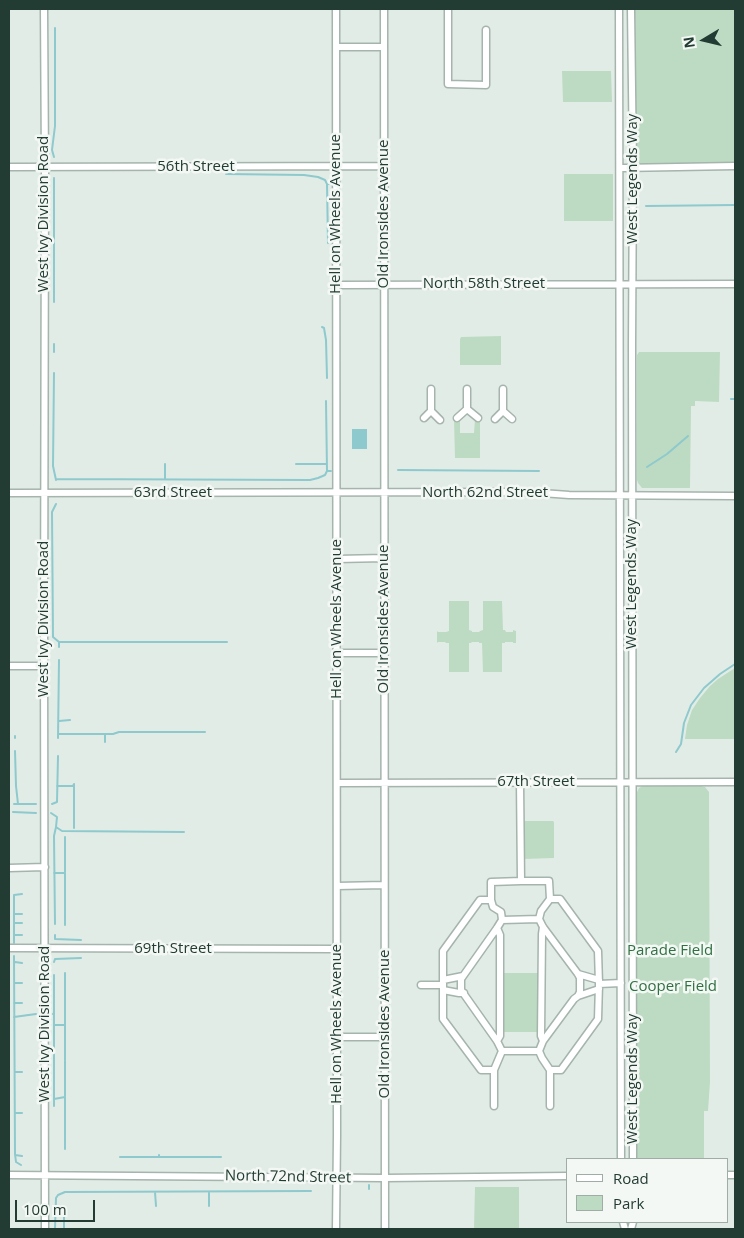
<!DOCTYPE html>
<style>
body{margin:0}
#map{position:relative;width:744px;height:1238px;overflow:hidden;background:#e2ece7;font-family:"Open Sans",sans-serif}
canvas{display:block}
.frame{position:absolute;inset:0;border:10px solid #233c33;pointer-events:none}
.legend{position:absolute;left:566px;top:1158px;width:162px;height:65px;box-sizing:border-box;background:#f3f8f5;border:1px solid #a0ada7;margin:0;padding:6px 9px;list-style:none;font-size:15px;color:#233c33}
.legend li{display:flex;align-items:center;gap:10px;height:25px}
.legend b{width:25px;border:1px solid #a0ada7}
.north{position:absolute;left:679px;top:15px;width:50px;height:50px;-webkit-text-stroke:4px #f3f8f5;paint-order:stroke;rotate:261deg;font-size:14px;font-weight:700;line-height:20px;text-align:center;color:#233c33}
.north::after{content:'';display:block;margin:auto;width:18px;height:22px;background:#233c33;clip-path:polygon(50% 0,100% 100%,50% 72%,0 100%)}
.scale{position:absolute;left:15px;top:1200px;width:80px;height:22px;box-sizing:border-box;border:2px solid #233c33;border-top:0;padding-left:6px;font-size:15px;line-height:18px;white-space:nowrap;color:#233c33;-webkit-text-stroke:4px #f3f8f5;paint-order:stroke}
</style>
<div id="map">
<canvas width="744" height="1238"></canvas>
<div class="frame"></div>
<ul class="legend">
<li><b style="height:6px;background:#fff"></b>Road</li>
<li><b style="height:14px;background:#bddbc2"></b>Park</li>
</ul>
<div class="north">N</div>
<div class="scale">100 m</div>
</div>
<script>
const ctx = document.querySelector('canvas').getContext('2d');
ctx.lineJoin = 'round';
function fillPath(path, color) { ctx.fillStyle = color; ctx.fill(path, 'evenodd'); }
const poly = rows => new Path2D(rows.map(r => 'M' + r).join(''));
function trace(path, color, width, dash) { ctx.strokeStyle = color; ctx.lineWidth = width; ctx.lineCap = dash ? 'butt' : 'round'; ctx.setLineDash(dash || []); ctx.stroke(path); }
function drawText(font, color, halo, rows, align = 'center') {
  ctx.font = font + ' "Open Sans",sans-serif'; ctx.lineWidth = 5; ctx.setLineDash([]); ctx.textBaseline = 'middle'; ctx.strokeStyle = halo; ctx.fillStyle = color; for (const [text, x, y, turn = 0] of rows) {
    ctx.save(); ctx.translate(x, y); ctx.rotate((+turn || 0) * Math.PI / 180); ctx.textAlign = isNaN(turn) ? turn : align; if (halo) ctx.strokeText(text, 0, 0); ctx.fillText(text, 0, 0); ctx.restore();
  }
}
fillPath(poly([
 [635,9,735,9,735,163,642,164,638,163,636,160],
 [562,71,611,71,612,102,563,102],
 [564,174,613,174,613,221,564,221],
 [501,336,501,365,460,365,460,339,461,337],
 [639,352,720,352,719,402,695,401,695,406,691,406,690,488,642,488,638,483,637,480,637,355],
 [475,419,480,419,480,458,455,458,454,420,460,420,460,433,474,433],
 [449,601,469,601,469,630,472,631,472,632,479,632,480,631,483,630,483,601,502,601,503,630,505,630,506,632,513,632,513,630,516,631,516,643,513,643,513,642,505,642,505,643,502,643,502,672,483,672,482,643,479,643,479,642,472,642,471,643,469,643,469,672,449,672,449,643,446,643,445,642,438,642,437,643,437,631,438,632,446,632,449,631],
 [735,668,735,739,685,739,687,725,692,710,700,698,710,686,718,679],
 [643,786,701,786,705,787,709,792,710,1082,708,1111,704,1111,704,1159,637,1159,636,794,639,788],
 [523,821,553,821,554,822,554,858,523,859],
 [501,973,540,973,540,1032,501,1032],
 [475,1187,519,1187,519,1229,474,1229]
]), '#bddbc2');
fillPath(poly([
 [352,429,367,429,367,449,352,449]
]), '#8ec9cd');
trace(poly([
 [734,9,735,10],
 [54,157,52,150,55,126,55,28],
 [226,174,304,175,318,177,325,180,327,184],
 [54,178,54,302],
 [646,206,735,205],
 [328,243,327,184,329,184],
 [322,327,324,328,326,340,327,378],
 [54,344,54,352],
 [54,373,53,466,56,480],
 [731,399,735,399],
 [326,401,327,471,331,471],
 [296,464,327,464],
 [647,467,667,454,688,436],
 [398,470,539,471],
 [56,479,310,480,318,478,325,475,327,471],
 [165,479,165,464],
 [56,504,52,512,53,637,59,642],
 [59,647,59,642,227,642],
 [59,721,70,720],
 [58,734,113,734,119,732,205,732],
 [15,738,15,736],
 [58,738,59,660],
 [105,742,105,734],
 [15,751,16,786,18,804],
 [676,752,681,744,684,723,691,705,704,688,720,674,735,664],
 [57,786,73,786,74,784,74,828],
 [14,804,36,804],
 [52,804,57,802,58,756],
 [13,812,36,813],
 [51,813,57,817,56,827,62,831,184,832],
 [65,837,65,872],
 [54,873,65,873,65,925],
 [14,914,22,914],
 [14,923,22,923],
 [55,924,54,836,56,827],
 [14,935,22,935],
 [55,935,55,939,81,940],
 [14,943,14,895,22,894],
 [14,956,15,1154,16,1162,21,1165],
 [15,962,22,963],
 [54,962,55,959,81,958],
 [65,973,65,1025],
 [15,983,22,983],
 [14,1003,22,1003],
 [53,1014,54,1013,54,975],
 [14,1017,36,1014],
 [54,1025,65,1025,65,1060],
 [15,1072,22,1072],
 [65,1096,65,1061],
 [54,1099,65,1097,65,1149],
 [54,1106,54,1013],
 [15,1113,22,1113],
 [15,1155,22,1156],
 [120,1157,159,1157,159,1155],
 [159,1157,221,1157],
 [369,1189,369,1185],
 [155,1192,156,1206],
 [209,1192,209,1206],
 [64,1207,64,1229],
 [55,1229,56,1198,58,1195,65,1192,311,1191]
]), '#8ec9cd', 2);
const minor = poly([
 [44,9,45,167,44,653,45,1229],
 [336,9,337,1135,336,1229],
 [384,9,385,1229],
 [448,9,448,84,486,85,486,30],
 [619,9,621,1159],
 [631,9,633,168,632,345,633,1159],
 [336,47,383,47],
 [9,167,384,166],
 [620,168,735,166],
 [336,285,735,284],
 [467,389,467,409],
 [431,411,431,389],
 [503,411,503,389],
 [424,418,431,411,440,420],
 [457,418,467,409,478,418],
 [495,419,503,411,512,419],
 [9,493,528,492,569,495,735,496],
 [337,559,384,558],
 [337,653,384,653],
 [9,666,44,666],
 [520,782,521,881,549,881,550,899],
 [337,783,735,782],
 [9,868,45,867],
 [337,886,384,885],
 [491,900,491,882,521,881],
 [539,919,543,927,578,974,580,978,580,992,578,996,574,999,543,1041,539,1051,502,1051,497,1041,461,990,461,979,497,928,502,920,539,919],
 [539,919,541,911,550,899,560,899,598,951,599,984,598,1019,561,1070,550,1070,542,1058,539,1051],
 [502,920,501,912,493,907,491,900,480,900,443,951,443,1019,481,1070,494,1070,502,1051],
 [9,948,337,949],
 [578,974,599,980],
 [443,980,463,976],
 [599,984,621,983],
 [421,985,443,985],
 [443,990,459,993,464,993],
 [578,996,599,989],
 [337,1037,385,1037],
 [497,1041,500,1036,500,935,497,928],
 [543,1041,541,1036,542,934,543,927],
 [550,1070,550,1106],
 [494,1106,494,1070],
 [9,1175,385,1178,568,1176],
 [728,1175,735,1175],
 [623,1222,625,1229],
 [631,1229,633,1222]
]);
trace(minor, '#a5b4ad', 9);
trace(minor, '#fff', 6);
drawText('15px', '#233c33', '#f3f8f5', [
 ["56th Street",196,167],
 ["West Legends Way",633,179,-90],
 ["West Ivy Division Road",44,214,-90],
 ["Hell on Wheels Avenue",336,214,-90],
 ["Old Ironsides Avenue",384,214,-90],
 ["North 58th Street",484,284],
 ["63rd Street",173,493],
 ["North 62nd Street",485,493],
 ["West Legends Way",632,584,-90],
 ["West Ivy Division Road",44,619,-90],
 ["Hell on Wheels Avenue",337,619,-90],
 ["Old Ironsides Avenue",384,619,-90],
 ["67th Street",536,782],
 ["69th Street",173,949],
 ["West Ivy Division Road",45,1024,-90],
 ["Hell on Wheels Avenue",337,1024,-90],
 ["Old Ironsides Avenue",385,1024,-90],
 ["West Legends Way",633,1079,-90],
 ["North 72nd Street",288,1177,1]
]);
drawText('15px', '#307043', '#f3f8f5', [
 ["Parade Field",670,951],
 ["Cooper Field",673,987]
]);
</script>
